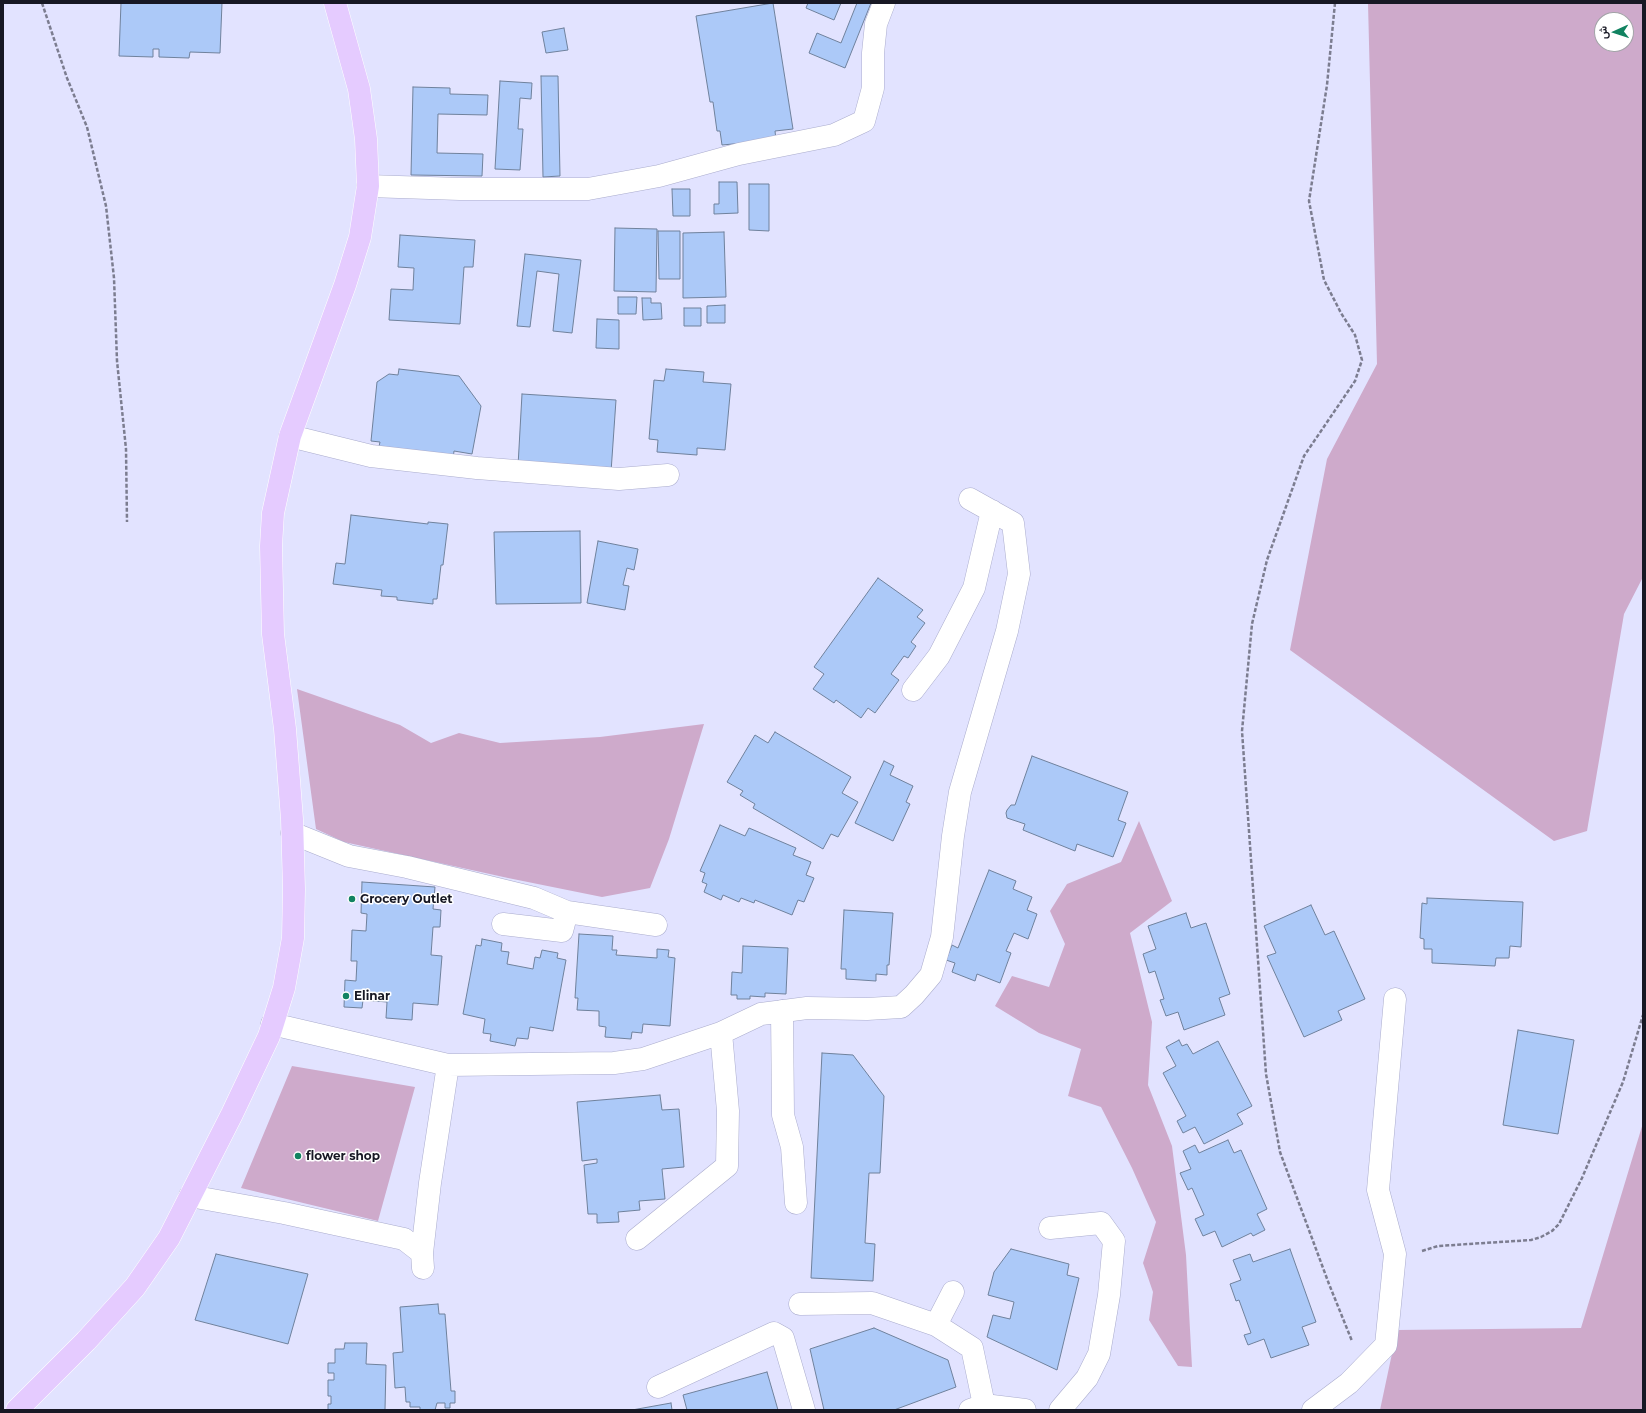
<!DOCTYPE html>
<meta charset="utf-8">
<style>
body{margin:0}
#map{position:relative;width:1646px;height:1413px;overflow:hidden;background:#e2e3ff;font-family:Montserrat,Vazirmatn,sans-serif}
canvas{display:block}
.frame{position:absolute;inset:0;border:4px solid #171824;pointer-events:none}
.north{position:absolute;left:1594px;top:12px;width:40px;height:40px;box-sizing:border-box;background:#fff;border:1px solid #a2a3a7;border-radius:50%;rotate:267deg;font-size:11px;font-weight:700;line-height:16px;text-align:center;color:#171824}
.north::after{content:'';display:block;margin:auto;width:14px;height:18px;background:#128361;clip-path:polygon(50% 0,100% 100%,50% 72%,0 100%)}
</style>
<div id="map">
<canvas width="1646" height="1413"></canvas>
<div class="frame"></div>
<div class="north">ش</div>
</div>
<script>
const ctx = document.querySelector('canvas').getContext('2d');
ctx.lineJoin = 'round';
function fillPath(path, color) { ctx.fillStyle = color; ctx.fill(path, 'evenodd'); }
const poly = rows => new Path2D(rows.map(r => 'M' + r).join(''));
function trace(path, color, width, dash) { ctx.strokeStyle = color; ctx.lineWidth = width; ctx.lineCap = dash ? 'butt' : 'round'; ctx.setLineDash(dash || []); ctx.stroke(path); }
function drawText(font, color, halo, rows, align = 'center') {
  ctx.font = font + ' Montserrat,sans-serif'; ctx.lineWidth = 3; ctx.setLineDash([]); ctx.textBaseline = 'middle'; ctx.strokeStyle = halo; ctx.fillStyle = color; for (const [text, x, y, turn = 0] of rows) {
    ctx.save(); ctx.translate(x, y); ctx.rotate((+turn || 0) * Math.PI / 180); ctx.textAlign = isNaN(turn) ? turn : align; if (halo) ctx.strokeText(text, 0, 0); ctx.fillText(text, 0, 0); ctx.restore();
  }
}
fillPath(poly([
 [1368,3,1643,3,1643,577,1624,614,1587,831,1554,841,1290,650,1327,459,1377,364],
 [1602,20,1626,20,1626,44,1602,44],
 [297,689,400,725,431,743,459,733,500,743,600,737,704,724,669,839,650,888,602,897,508,878,344,842,316,829],
 [1139,821,1172,901,1130,933,1152,1022,1148,1085,1172,1146,1186,1255,1192,1367,1178,1366,1149,1320,1153,1292,1143,1263,1156,1222,1132,1168,1101,1107,1068,1096,1081,1049,1039,1033,995,1006,1012,976,1049,987,1065,944,1050,911,1067,884,1121,862],
 [292,1066,415,1087,378,1221,241,1188],
 [1643,1123,1643,1410,1380,1410,1397,1330,1581,1328]
]), '#ceaacb');
const building = poly([
 [121,3,222,3,220,53,190,52,189,58,159,57,159,49,153,49,153,57,119,56,121,3],
 [773,3,793,129,775,131,776,140,722,145,720,131,717,131,713,102,710,102,696,16,773,3],
 [808,3,841,3,834,20,806,8,808,3],
 [857,3,871,3,845,68,809,53,817,33,841,43,857,3],
 [564,28,568,50,546,53,542,32,564,28],
 [541,76,558,76,560,176,543,177,541,76],
 [500,81,532,83,531,99,520,98,518,129,523,129,520,170,495,169,500,81],
 [413,87,450,88,450,94,488,95,487,115,438,114,437,153,483,154,482,176,411,175,413,87],
 [719,182,737,182,738,213,714,214,714,204,719,204,719,182],
 [749,184,769,184,769,231,749,230,749,184],
 [672,189,690,189,690,216,673,216,672,189],
 [615,228,657,229,656,292,614,291,615,228],
 [658,231,680,231,680,279,659,279,658,231],
 [724,232,726,297,683,298,683,233,724,232],
 [400,235,475,240,473,267,464,267,460,324,389,320,391,289,413,290,414,268,398,267,400,235],
 [525,254,581,260,572,333,553,331,559,274,537,271,530,327,517,326,525,254],
 [618,297,637,297,636,314,618,314,618,297],
 [642,298,651,298,651,303,661,303,662,319,643,320,642,298],
 [725,305,725,323,707,323,707,306,725,305],
 [684,308,701,308,701,326,684,326,684,308],
 [597,319,619,320,619,349,596,348,597,319],
 [399,369,459,376,481,406,472,454,454,451,453,459,378,451,380,442,371,441,377,382,389,374,398,375,399,369],
 [666,369,704,372,703,382,731,384,725,450,697,448,697,455,657,452,658,440,649,439,654,380,664,381,666,369],
 [522,394,616,400,611,472,518,466,522,394],
 [351,515,428,524,428,522,448,524,443,565,441,565,437,599,433,599,433,604,397,600,397,597,381,596,382,590,333,584,336,563,345,564,351,515],
 [580,531,581,603,496,604,494,532,580,531],
 [598,541,638,549,634,570,627,568,623,585,629,586,625,610,587,603,598,541],
 [878,578,923,610,917,617,925,623,911,642,916,646,908,658,904,656,891,674,899,680,875,713,868,708,861,718,836,700,834,703,813,689,824,674,814,667,878,578],
 [775,732,851,777,842,793,858,802,838,837,831,834,823,849,753,808,755,804,740,795,743,791,727,782,755,735,768,743,775,732],
 [1032,756,1128,792,1118,820,1126,823,1113,857,1077,844,1075,851,1023,830,1025,824,1007,818,1006,813,1007,810,1011,805,1015,805,1032,756],
 [884,761,894,766,890,775,913,786,906,802,910,804,893,841,855,823,884,761],
 [720,825,745,836,749,828,796,848,793,855,811,862,806,875,814,878,804,902,798,900,792,915,755,900,754,903,741,898,739,902,723,895,721,900,704,892,707,884,702,882,705,873,700,871,720,825],
 [989,870,1016,881,1013,889,1032,897,1027,910,1037,914,1028,939,1014,933,1006,951,1011,953,1000,983,977,974,975,981,952,972,955,963,946,960,952,945,958,948,989,870],
 [362,882,435,887,433,909,441,910,440,927,433,927,431,955,442,956,438,1005,413,1003,412,1020,386,1018,387,1002,363,1000,362,1008,344,1007,345,980,356,981,357,961,351,961,352,930,366,931,367,914,361,913,362,882],
 [1427,898,1523,902,1521,947,1510,946,1509,958,1496,958,1495,966,1432,963,1432,949,1424,949,1424,939,1420,938,1422,903,1427,904,1427,898],
 [1311,905,1325,935,1334,931,1365,999,1338,1011,1342,1020,1304,1037,1267,956,1276,953,1264,926,1311,905],
 [844,910,893,913,889,965,887,965,887,975,876,974,876,981,846,979,846,969,841,969,844,910],
 [1186,913,1191,928,1206,923,1230,994,1219,998,1225,1015,1184,1030,1178,1012,1166,1016,1160,1000,1164,999,1155,971,1149,973,1143,954,1156,949,1148,926,1186,913],
 [579,934,613,936,612,950,617,950,616,955,657,958,657,949,669,950,668,957,675,958,670,1026,643,1024,642,1033,632,1032,631,1039,605,1037,606,1027,599,1026,599,1011,577,1010,578,998,575,998,579,934],
 [482,939,502,943,501,951,509,952,507,964,533,969,535,957,540,958,542,950,558,953,557,958,566,960,553,1031,530,1027,528,1039,517,1038,515,1046,490,1041,491,1034,483,1033,485,1019,463,1014,476,945,481,946,482,939],
 [743,946,788,948,786,994,765,993,765,997,750,996,750,999,737,999,737,995,731,995,732,972,742,973,743,946],
 [1518,1030,1574,1040,1558,1134,1503,1125,1518,1030],
 [1179,1040,1182,1046,1187,1044,1193,1054,1218,1041,1252,1106,1237,1114,1243,1124,1204,1144,1195,1127,1183,1133,1177,1121,1186,1116,1163,1073,1176,1066,1166,1047,1179,1040],
 [822,1053,853,1055,884,1096,880,1173,869,1173,865,1243,875,1244,873,1281,811,1278,822,1053],
 [660,1095,662,1110,679,1109,684,1167,662,1169,665,1199,639,1201,640,1210,618,1212,619,1222,597,1223,597,1214,588,1214,584,1165,597,1163,597,1159,582,1161,577,1102,660,1095],
 [1228,1140,1234,1153,1241,1150,1267,1209,1257,1214,1265,1230,1253,1236,1251,1233,1222,1247,1215,1231,1203,1236,1195,1219,1204,1215,1192,1188,1188,1190,1180,1173,1191,1169,1183,1151,1195,1145,1199,1153,1228,1140],
 [1011,1249,1069,1264,1067,1275,1079,1278,1057,1370,987,1337,993,1315,1010,1319,1014,1302,988,1295,994,1272,1011,1249],
 [1290,1249,1316,1322,1302,1327,1309,1345,1271,1358,1264,1339,1248,1345,1244,1335,1251,1333,1239,1300,1236,1301,1230,1284,1241,1280,1233,1260,1250,1254,1253,1262,1290,1249],
 [216,1254,308,1274,288,1344,195,1320,216,1254],
 [438,1304,439,1314,445,1314,451,1391,455,1391,455,1403,450,1403,450,1408,445,1408,445,1403,437,1403,435,1410,420,1410,420,1407,410,1407,410,1402,406,1402,405,1387,395,1388,393,1353,403,1352,400,1307,438,1304],
 [874,1328,948,1360,956,1387,894,1410,824,1410,810,1349,874,1328],
 [345,1343,367,1343,366,1364,386,1365,385,1410,328,1410,328,1404,331,1404,331,1396,328,1396,328,1380,334,1380,334,1373,328,1373,328,1363,335,1363,335,1349,344,1349,345,1343],
 [767,1372,778,1410,687,1410,683,1395,767,1372],
 [671,1403,672,1410,632,1410,671,1403]
]);
fillPath(building, '#acc9f8');
trace(building, '#6f819c', 1);
const minor = poly([
 [368,186,460,189,588,189,659,176,739,154,834,135,864,121,873,88,873,53,876,24,884,3],
 [290,436,371,456,477,468,619,479,668,475],
 [913,690,939,656,974,588,992,511],
 [292,833,349,856,407,867,534,898,567,912,656,925],
 [503,924,562,931,567,912],
 [782,1011,783,1115,792,1147,796,1203],
 [272,1024,448,1065,614,1063,643,1059,721,1033,761,1014,807,1008,867,1009,901,1007,914,995,931,975,942,937,953,836,960,792,1007,631,1019,574,1013,523,970,499],
 [190,1196,284,1213,404,1239,422,1253,423,1268],
 [1050,1228,1101,1223,1114,1241,1109,1295,1099,1354,1087,1378,1060,1410],
 [637,1239,727,1166,728,1111,721,1033],
 [422,1253,430,1183,448,1065],
 [800,1304,872,1303,936,1325,972,1348,984,1405],
 [936,1325,953,1292],
 [658,1387,774,1333,783,1338,804,1410],
 [970,1410,984,1405,1025,1410],
 [1313,1410,1349,1383,1386,1345,1395,1254,1378,1190,1395,999]
]);
const major = poly([
 [17,1410,86,1341,135,1287,169,1238,232,1114,269,1036,284,988,293,938,294,889,292,819,285,729,273,634,271,546,273,513,290,436,345,285,360,237,368,186,366,139,359,89,335,3]
]);
trace(minor, '#aaaccd', 23);
trace(major, '#fff', 23);
trace(poly([
 [42,3,67,78,87,127,106,206,114,278,117,361,126,449,127,522],
 [1335,3,1327,85,1309,201,1324,280,1341,313,1355,335,1362,360,1355,381,1304,456,1267,560,1252,624,1242,731,1266,1074,1280,1152,1329,1284,1352,1341],
 [1422,1251,1438,1246,1531,1240,1541,1237,1552,1231,1559,1224,1582,1178,1623,1082,1643,1015]
]), '#7c7d90', 2.5, [4, 2]);
trace(minor, '#fff', 22);
trace(major, '#e5cbff', 22);
for (const [x, y, r, color] of [
 [352,899,4,"#128361"],
 [346,996,4,"#128361"],
 [298,1156,4,"#128361"]
]) { const dot = new Path2D(); dot.arc(x, y, r, 0, 2 * Math.PI); ctx.fillStyle = color; ctx.fill(dot); trace(dot, '#fff', 1.5); }
drawText('bold 12px', '#171824', '#fff', [
 ["Grocery Outlet",360,899],
 ["Elinar",354,996],
 ["flower shop",306,1156]
], 'left');
</script>
